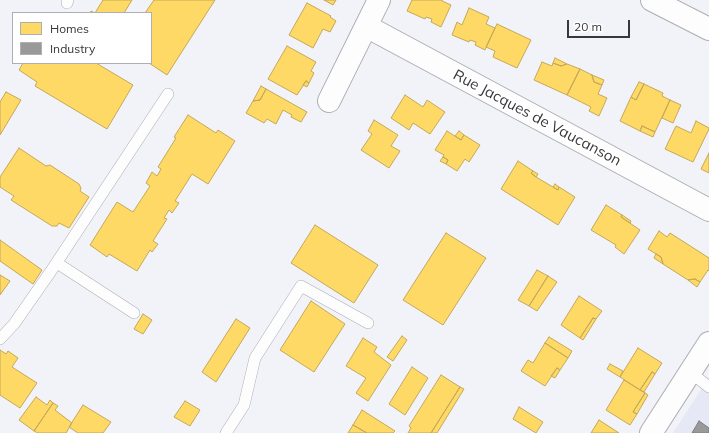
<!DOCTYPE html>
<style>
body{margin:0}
#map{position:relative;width:709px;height:433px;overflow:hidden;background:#f2f3f9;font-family:Mulish,sans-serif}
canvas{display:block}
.legend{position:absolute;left:12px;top:12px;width:140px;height:52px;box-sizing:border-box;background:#fff;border:1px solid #afafb1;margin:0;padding:5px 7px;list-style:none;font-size:12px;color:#37373c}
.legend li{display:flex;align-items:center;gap:8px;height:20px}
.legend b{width:20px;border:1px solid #afafb1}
.scale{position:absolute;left:567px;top:20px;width:63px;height:18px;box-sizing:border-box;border:2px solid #37373c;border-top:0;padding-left:5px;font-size:12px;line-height:14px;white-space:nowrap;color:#37373c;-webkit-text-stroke:3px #fff;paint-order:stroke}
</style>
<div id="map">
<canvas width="709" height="433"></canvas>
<ul class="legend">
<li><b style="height:11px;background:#ffd966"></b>Homes</li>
<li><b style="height:11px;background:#999"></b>Industry</li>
</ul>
<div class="scale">20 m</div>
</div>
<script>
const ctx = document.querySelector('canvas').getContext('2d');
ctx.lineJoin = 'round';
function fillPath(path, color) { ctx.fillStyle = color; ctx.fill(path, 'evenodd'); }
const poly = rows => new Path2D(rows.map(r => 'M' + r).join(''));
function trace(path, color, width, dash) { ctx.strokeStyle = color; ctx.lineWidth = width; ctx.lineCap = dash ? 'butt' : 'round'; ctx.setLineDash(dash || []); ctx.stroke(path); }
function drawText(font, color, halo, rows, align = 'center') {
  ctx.font = font + ' Mulish,sans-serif'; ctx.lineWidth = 4; ctx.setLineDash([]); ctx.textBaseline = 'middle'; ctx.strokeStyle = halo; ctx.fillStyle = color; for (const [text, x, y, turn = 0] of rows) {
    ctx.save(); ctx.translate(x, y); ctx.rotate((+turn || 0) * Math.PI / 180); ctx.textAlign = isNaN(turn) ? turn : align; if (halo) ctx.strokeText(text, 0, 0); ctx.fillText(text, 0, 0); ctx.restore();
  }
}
fillPath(poly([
 [709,377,709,433,673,433]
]), '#e6e8f5');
const homes = poly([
 [103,0,132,0,124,13,90,13,91,11,95,13,103,0],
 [154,0,215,0,167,75,149,63,151,63,151,13,145,13,154,0],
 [324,0,336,0,333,5,324,0],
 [412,0,442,0,442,1,451,5,441,27,431,22,432,19,426,17,425,19,407,11,412,0],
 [307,3,331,16,330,17,336,21,330,32,323,29,313,48,289,35,307,3],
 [469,8,489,17,486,24,495,28,485,50,475,45,476,42,470,40,469,42,452,35,457,22,462,25,469,8],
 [497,24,531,40,517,68,493,57,495,51,486,47,497,24],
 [287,46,316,62,311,71,314,73,309,83,306,81,297,95,268,79,287,46],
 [555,58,567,64,561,66,553,63,555,58],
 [542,62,552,66,553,63,561,66,567,64,580,69,567,95,534,80,542,62],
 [23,63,96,63,133,85,107,129,35,86,37,82,19,70,23,63],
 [580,69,592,75,594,82,602,85,598,94,607,98,599,116,589,111,591,107,567,95,580,69],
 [592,75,604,80,602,85,594,82,592,75],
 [306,81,309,83,307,87,303,85,306,81],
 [639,82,644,84,636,100,631,97,639,82],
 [644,84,663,93,662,96,670,100,655,132,642,126,640,131,620,121,631,97,636,100,644,84],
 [261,86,266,89,260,100,253,101,261,86],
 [266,89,307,112,301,122,291,117,292,115,283,110,276,124,267,119,264,123,246,113,253,101,260,100,266,89],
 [6,92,21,100,0,135,0,102,6,92],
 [405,95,423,107,427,100,445,112,430,134,413,123,409,130,391,118,405,95],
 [670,100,681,105,673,123,662,118,670,100],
 [188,115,216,133,218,130,235,141,208,184,192,174,175,201,179,203,172,213,169,210,164,218,167,219,153,241,158,244,152,252,150,250,137,271,109,254,107,257,90,245,117,202,133,212,150,186,146,183,152,172,157,176,161,169,158,167,176,138,174,137,188,115],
 [374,120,398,135,391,146,400,151,389,168,361,150,372,134,368,131,374,120],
 [696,121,709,128,709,129,693,162,665,149,676,126,691,133,696,121],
 [642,126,655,132,653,137,640,131,642,126],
 [447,131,461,140,464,135,480,145,469,162,465,159,457,171,446,164,448,160,443,157,444,155,435,150,447,131],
 [459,131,464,135,461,140,455,136,459,131],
 [19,148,46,166,50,165,79,184,81,188,80,191,89,197,69,228,59,223,57,226,52,226,11,200,14,196,0,187,0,177,19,148],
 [709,153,709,173,701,169,709,153],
 [443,157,448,160,446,164,440,161,443,157],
 [518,161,533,171,531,173,536,177,558,190,559,187,575,197,558,225,501,189,518,161],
 [533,171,538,174,536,177,531,173,533,171],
 [555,184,559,187,558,190,553,187,555,184],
 [606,205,622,215,621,217,640,230,624,254,615,247,616,245,591,230,606,205],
 [622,215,631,221,630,223,621,217,622,215],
 [315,225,378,265,354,303,291,263,315,225],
 [659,231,667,237,670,233,709,258,709,271,708,270,700,282,695,279,688,280,663,264,661,257,648,249,659,231],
 [446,233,486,258,443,325,403,300,446,233],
 [0,240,42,270,33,284,0,261,0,240],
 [656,254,661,257,663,264,654,258,656,254],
 [537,270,548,276,529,306,518,300,537,270],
 [0,275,10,281,0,295,0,275],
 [548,276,557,282,537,311,529,306,548,276],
 [695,279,700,282,697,287,688,280,695,279],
 [579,296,602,311,596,319,593,318,580,338,561,325,579,296],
 [311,301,345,324,314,372,280,350,311,301],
 [143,314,152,320,143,334,134,329,143,314],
 [593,318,596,319,583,340,580,338,593,318],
 [236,319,250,328,216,382,202,372,236,319],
 [402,336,407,340,393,361,387,357,402,336],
 [549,337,572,351,568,358,545,343,549,337],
 [363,338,377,347,374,352,391,365,368,401,356,393,366,378,346,366,363,338],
 [545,343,568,358,560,370,557,368,545,386,521,371,528,360,533,363,545,343],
 [638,348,662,363,655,374,652,372,640,390,620,377,638,348],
 [0,350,6,354,8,351,18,358,12,367,37,383,20,408,0,395,0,350],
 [610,364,623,371,620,377,607,369,610,364],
 [412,367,428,378,405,415,389,404,412,367],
 [557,368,560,370,555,378,551,376,557,368],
 [652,372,655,374,644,392,640,390,652,372],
 [441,375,460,387,431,433,408,433,411,428,409,426,441,375],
 [624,380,645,393,633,412,637,414,630,425,606,410,624,380],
 [460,387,464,389,437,433,431,433,460,387],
 [645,393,648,395,637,414,633,412,645,393],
 [36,397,47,405,50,400,53,403,34,431,19,420,36,397],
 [185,401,200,410,190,426,174,417,185,401],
 [53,403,58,406,55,410,72,423,66,433,38,433,34,431,53,403],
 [83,405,111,422,103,433,78,433,69,427,83,405],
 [519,407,543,422,536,433,513,419,519,407],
 [362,410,395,431,393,433,367,433,353,425,362,410],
 [599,420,619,433,591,433,599,420],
 [353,425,367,433,348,433,353,425]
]);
fillPath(homes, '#ffd966');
trace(homes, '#c3a859', 1);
const industry = poly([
 [699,421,709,428,709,433,692,433,699,421]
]);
fillPath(industry, '#999');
trace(industry, '#7c7c7d', 1);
const service = poly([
 [67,3,68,0],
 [57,263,134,313],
 [0,339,14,324,51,271,168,94],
 [690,372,709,387],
 [226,433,244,405,255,358,301,286,368,323]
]);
const minor = poly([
 [652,0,709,29],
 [366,26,709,210],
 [329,101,379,0],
 [651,433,709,343]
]);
trace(service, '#adaeb2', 12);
trace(minor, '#adaeb2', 24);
trace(service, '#fdfdfe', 11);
trace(minor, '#fdfdfe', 22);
drawText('15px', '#37373c', '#fff', [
 ["Rue Jacques de Vaucanson",537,118,28]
]);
</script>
